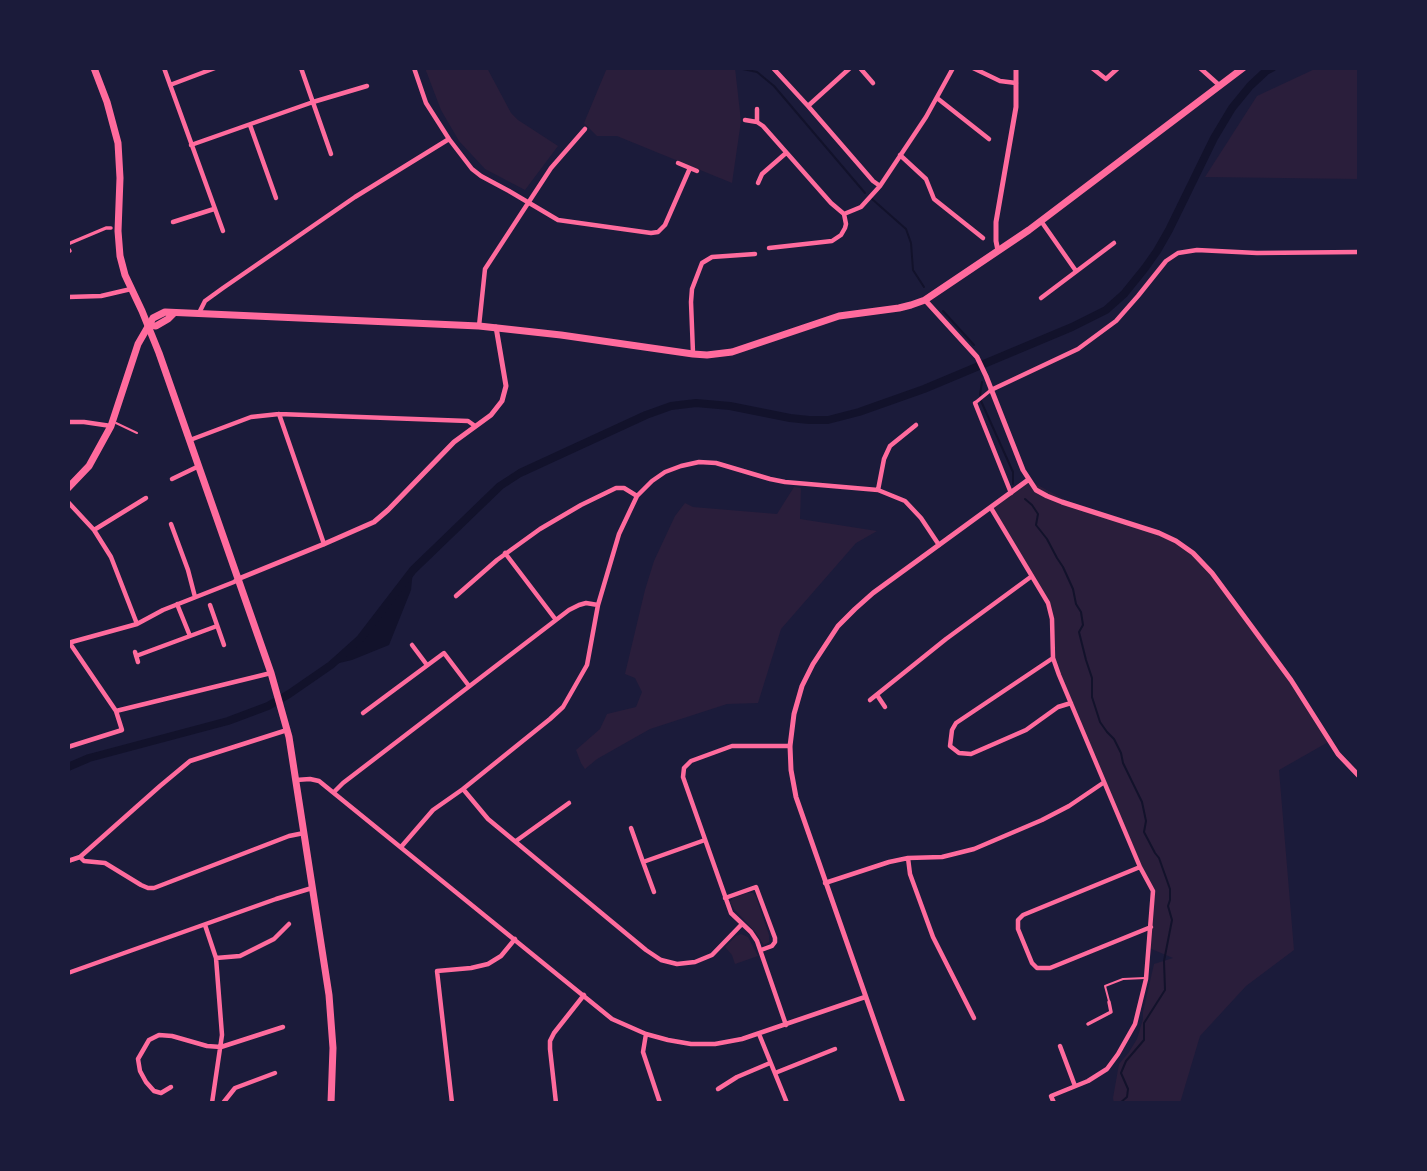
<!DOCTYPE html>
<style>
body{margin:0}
#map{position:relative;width:1427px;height:1171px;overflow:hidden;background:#1b1b3a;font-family:Literata,serif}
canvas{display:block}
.frame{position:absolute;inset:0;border:70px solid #1b1b3a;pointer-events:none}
</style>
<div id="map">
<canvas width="1427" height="1171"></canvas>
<div class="frame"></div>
</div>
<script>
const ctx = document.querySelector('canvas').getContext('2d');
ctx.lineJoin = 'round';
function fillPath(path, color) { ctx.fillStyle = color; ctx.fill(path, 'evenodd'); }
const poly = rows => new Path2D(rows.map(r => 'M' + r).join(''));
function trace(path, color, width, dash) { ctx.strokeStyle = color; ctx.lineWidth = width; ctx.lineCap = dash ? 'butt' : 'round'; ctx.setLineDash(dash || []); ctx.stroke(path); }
fillPath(poly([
 [425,68,487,68,511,113,518,120,558,146,525,190,485,169,459,141,441,110],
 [607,68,735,68,741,121,732,183,617,136,597,136,584,123],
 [1317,68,1359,68,1359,179,1205,177,1257,96],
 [1028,480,1075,505,1147,529,1189,551,1212,573,1274,650,1291,680,1330,741,1279,770,1294,950,1246,986,1200,1036,1180,1103,1114,1103,1113,1098,1119,1064,1129,1052,1137,1039,1143,1019,1143,1012,1154,964,1173,958,1149,948,1153,891,1085,737,1053,658,1051,611,991,508],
 [794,487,801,488,800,519,877,531,856,543,781,629,758,703,727,704,650,729,597,759,585,769,581,763,576,750,600,729,607,714,636,707,642,692,635,678,625,674,645,590,654,561,675,516,685,503,693,507,777,514],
 [747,893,753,893,756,897,769,935,769,942,764,945,756,933,734,909,730,902,733,898],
 [741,934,748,937,758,956,735,964,732,955,725,947,736,936]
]), '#2a1e3b');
fillPath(poly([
 [413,570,411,590,389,645,352,660,331,665,360,639]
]), '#12122b');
trace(poly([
 [738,68,757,72,774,86,865,193],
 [872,199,906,229,911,243,913,270,924,287],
 [943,311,974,345],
 [980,395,982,382],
 [981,401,1013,472,1013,484],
 [1025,499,1032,505,1038,514,1036,525,1047,539,1057,558,1063,567,1073,589,1076,604,1081,612,1083,625,1079,632,1086,660,1092,678,1092,697,1100,722,1107,732,1114,739,1121,753,1123,763,1142,802,1146,821,1144,832,1155,853,1159,858,1170,889,1170,900,1168,906,1172,920,1164,961,1165,990,1144,1023,1144,1040,1126,1061,1121,1073,1128,1089,1127,1097,1120,1103]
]), '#12122b', 2);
trace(poly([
 [68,767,89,758,228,721,268,706,289,694,331,665,360,639,413,570,500,486,520,473,646,415,671,406,696,403,730,406,790,418,809,420,828,420,859,412,924,389,1072,327,1106,310,1124,294,1145,268,1157,251,1169,230,1214,138,1232,108,1250,86,1266,71,1272,68]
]), '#12122b', 8);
trace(poly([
 [116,423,137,433],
 [1109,1001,1105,986,1123,979,1145,978]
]), '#ff6b9d', 2);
trace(poly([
 [68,244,106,228,111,228],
 [68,248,70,251,68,252],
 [975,403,991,390],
 [1088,1024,1111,1012,1109,1002]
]), '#ff6b9d', 3.5);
trace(poly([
 [164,68,223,231],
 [301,68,331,154],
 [414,68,426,103,449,139,472,169,481,176,509,191,558,220,651,233,658,232,665,225,690,168],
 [773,68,808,106,873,181,880,186],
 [860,68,873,83],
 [973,68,1000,81,1016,83],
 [1092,68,1106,79,1118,68],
 [1200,68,1219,85],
 [170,85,215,68],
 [937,98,989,139],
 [808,106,850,68],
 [745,120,757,122,757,109],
 [757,122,763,126,831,203,844,214],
 [250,125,276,198],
 [191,145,313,102,367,86],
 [900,155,926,179,934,199,983,238],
 [678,163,697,171],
 [758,183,762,174,786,153],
 [844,214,861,207,880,186,926,117,953,68],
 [1041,221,1076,271],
 [173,222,214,209],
 [769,248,832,241,841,235,845,228,846,224,844,214],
 [68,297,101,296,131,289],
 [1041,298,1114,243],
 [199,313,205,301,223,288,355,197,449,139],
 [479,326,485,269,551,168,585,129],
 [693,353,691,302,692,289,702,263,712,257,755,254],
 [991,390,1078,349,1116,321,1138,296,1166,261,1178,253,1197,250,1257,253,1359,252],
 [975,403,1011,493],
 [279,414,324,544],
 [68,422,84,422,111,426],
 [190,440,251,417,279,414,468,421,475,426],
 [172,479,199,466],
 [878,490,884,459,890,446,916,425],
 [68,502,94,530,111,557,137,624],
 [991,508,1048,603,1052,619,1053,658,1059,675,1140,867,1153,891,1146,979,1135,1024,1118,1054,1107,1069,1088,1081,1051,1096,1054,1103],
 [171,524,188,570,195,597],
 [94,530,146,498],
 [505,553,556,620],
 [456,596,497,560,540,529,581,505,616,488,624,488,637,496],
 [177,604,190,636],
 [210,605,224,645],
 [68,643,137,624,163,610,234,582,238,579],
 [412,645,427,665],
 [135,652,138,662],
 [136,656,217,626],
 [1053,658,956,723,952,730,950,746,959,753,971,754,1026,730,1058,707,1071,703],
 [877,695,885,707],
 [870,700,946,639,1032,576],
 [116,711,271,673],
 [363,713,444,653,469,686],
 [68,747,122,730,116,711,69,642],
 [296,780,310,779,319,781,612,1019,646,1034,668,1040,691,1044,715,1044,742,1039,865,997],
 [463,789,488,819,646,950,661,960,677,964,695,962,712,955,742,924],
 [334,792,343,783,569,610,579,605,586,603,598,605],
 [631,828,643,862,705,840],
 [516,841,569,803],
 [401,847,433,810,463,789,550,719,563,707,587,665,598,605,619,534,637,496,652,481,665,472,681,466,699,462,716,463,770,479,785,482,878,490,905,501,921,518,939,545],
 [80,857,84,861,105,863,141,885,148,888,154,888,289,836,304,833],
 [908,858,910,874,933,937,974,1018],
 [68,861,80,857,160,786,190,761,287,730],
 [643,862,654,892],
 [1140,867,1023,915,1018,920,1018,929,1032,963,1037,968,1050,968,1151,927],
 [825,883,889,862,908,858,942,857,974,849,1042,820,1069,806,1103,783],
 [725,898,756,887,775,938,775,942,772,946,761,950],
 [205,925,216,958,222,1035,212,1103],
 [216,958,240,956,274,939,289,924],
 [68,973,276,899,312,888],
 [786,1025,757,941,751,932,731,913,683,777,684,768,691,761,732,746,790,746],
 [646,1034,643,1052,660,1103],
 [759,1034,787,1103],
 [1060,1046,1075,1086],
 [775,1073,835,1049],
 [171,1087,161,1093,154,1091,146,1082,140,1071,138,1059,149,1040,159,1035,172,1036,207,1046,221,1047,283,1027],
 [718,1089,737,1077,770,1063],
 [223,1103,235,1088,275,1073],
 [452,1103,437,971,471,968,488,964,501,956,515,939],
 [556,1103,550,1049,550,1041,554,1033,584,995]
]), '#ff6b9d', 4.5);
trace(poly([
 [998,251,996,241,996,222,1016,107,1016,68],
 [925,300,977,357,986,376,1023,470,1036,490,1047,496,1062,502,1159,533,1176,541,1193,553,1212,573,1232,600,1291,680,1338,754,1359,776],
 [238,579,324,544,374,522,388,510,454,442,491,415,502,401,506,386,496,327],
 [903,1103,796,797,791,770,790,746,794,714,802,686,813,664,838,626,855,609,873,593,1028,480]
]), '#ff6b9d', 5);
trace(poly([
 [148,325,156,326,168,319,174,313],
 [68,488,89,466,111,426,138,344,153,318,165,312,479,326,561,335,693,354,707,355,732,352,839,316,899,308,911,305,925,300,1029,230,1243,68]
]), '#ff6b9d', 7);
trace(poly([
 [94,68,107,102,118,143,120,178,118,231,120,256,125,275,142,311,159,353,271,673,289,737,329,995,333,1048,331,1103]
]), '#ff6b9d', 7);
</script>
